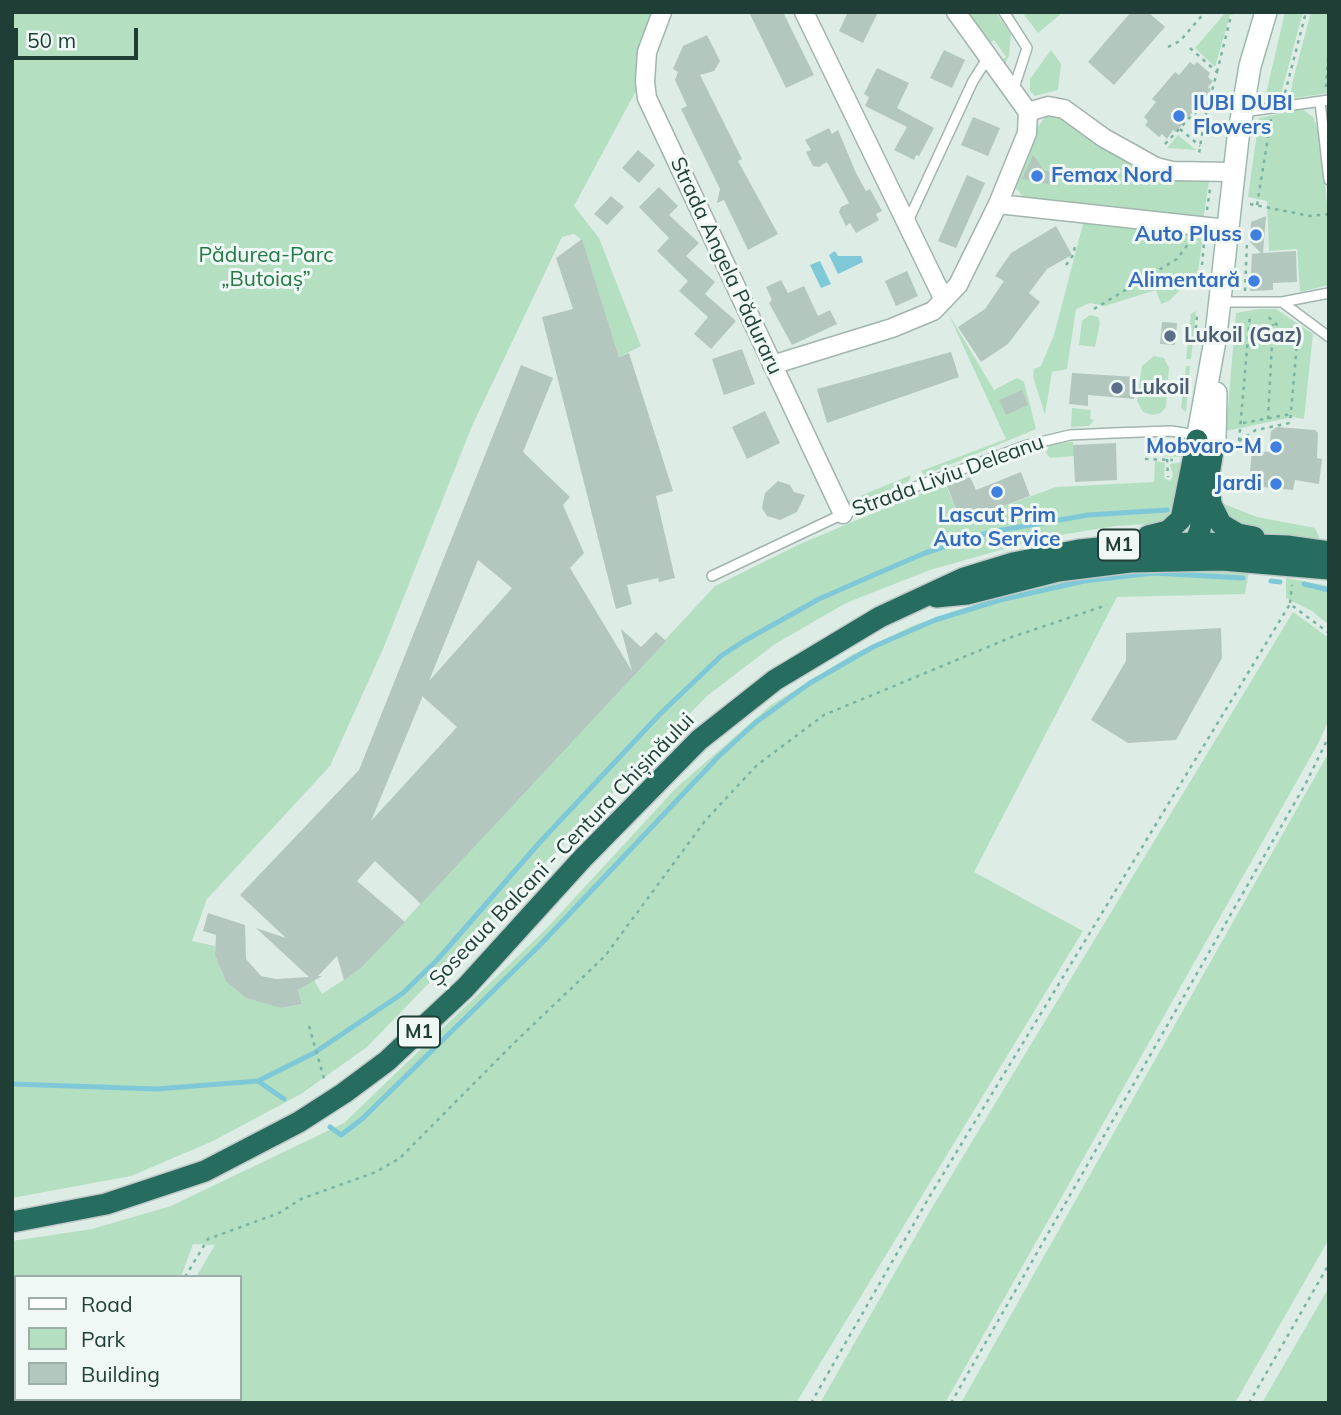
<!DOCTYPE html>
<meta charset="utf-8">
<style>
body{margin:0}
#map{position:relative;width:1341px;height:1415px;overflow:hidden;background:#deece6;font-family:Mulish,sans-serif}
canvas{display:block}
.frame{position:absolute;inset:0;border:14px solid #1e3e36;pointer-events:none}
.legend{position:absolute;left:14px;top:1275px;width:228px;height:126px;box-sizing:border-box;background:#eff8f4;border:2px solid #9baea8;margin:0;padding:9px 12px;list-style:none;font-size:21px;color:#1e3e36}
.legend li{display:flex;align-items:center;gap:14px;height:35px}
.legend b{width:35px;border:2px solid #9baea8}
.scale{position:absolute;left:14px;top:28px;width:124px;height:32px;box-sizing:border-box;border:4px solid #1e3e36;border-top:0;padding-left:9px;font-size:21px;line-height:24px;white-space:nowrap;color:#1e3e36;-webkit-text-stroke:5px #eff8f4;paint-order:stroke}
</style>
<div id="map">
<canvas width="1341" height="1415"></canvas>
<div class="frame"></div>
<ul class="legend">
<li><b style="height:9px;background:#fff"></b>Road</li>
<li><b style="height:19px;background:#b4e0c1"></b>Park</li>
<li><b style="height:19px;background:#b3c7bf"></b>Building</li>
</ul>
<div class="scale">50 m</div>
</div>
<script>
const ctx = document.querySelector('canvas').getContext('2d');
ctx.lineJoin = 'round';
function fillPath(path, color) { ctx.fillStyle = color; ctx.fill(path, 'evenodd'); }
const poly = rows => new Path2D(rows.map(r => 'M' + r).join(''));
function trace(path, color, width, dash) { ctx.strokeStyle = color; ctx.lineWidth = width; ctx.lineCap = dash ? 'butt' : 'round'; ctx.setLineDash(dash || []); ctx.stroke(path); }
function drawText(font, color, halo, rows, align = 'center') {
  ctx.font = font + ' Mulish,sans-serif'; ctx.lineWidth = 6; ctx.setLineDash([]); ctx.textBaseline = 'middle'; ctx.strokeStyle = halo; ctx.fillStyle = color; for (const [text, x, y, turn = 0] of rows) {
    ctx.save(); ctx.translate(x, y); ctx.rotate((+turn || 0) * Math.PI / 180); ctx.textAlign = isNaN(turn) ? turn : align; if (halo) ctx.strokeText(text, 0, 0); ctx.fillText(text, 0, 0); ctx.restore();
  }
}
fillPath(poly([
 [12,12,655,12,638,59,637,89,574,206,599,238,641,346,619,357,582,240,574,234,562,237,472,426,383,649,330,766,207,899,192,941,215,946,215,955,226,982,246,998,282,1008,302,1004,298,990,314,980,322,994,360,969,715,586,800,544,945,483,961,522,1056,487,1154,482,1155,461,1165,463,1164,478,1170,481,1173,475,1170,464,1182,462,1176,511,1166,523,1115,526,1043,538,930,570,846,603,775,644,707,696,367,1047,301,1094,213,1141,131,1176,12,1198],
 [964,12,996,12,1011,34,1009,55,1003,69,999,62,1006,57,994,40,987,45],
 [1022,12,1063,12,1038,33],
 [1226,12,1231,12,1215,67,1195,48],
 [1285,12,1303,12,1281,94,1265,98],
 [1311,12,1329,12,1329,93,1294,98,1290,96,1293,80],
 [1051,50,1061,64,1058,90,1035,96,1030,91,1030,79],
 [1302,109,1313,117,1321,138,1329,226,1329,285,1300,292,1297,249,1269,251,1267,201,1248,197,1259,118],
 [1047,114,1054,115,1155,176,1169,180,1209,182,1203,220,1023,197,1014,186,1037,128],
 [1178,135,1196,150,1167,148],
 [1084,220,1203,235,1198,272,1169,301,1161,304,1156,290,1105,306,1090,303,1076,309,1067,369,1052,372,1045,415,1033,377,1034,369,1041,366,1054,335],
 [1259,309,1276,309,1313,334,1304,419,1293,417,1226,431,1236,313],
 [1196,311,1191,359,1186,359,1191,314],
 [948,313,994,390,1017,378,1024,382,1036,429,925,475,921,471,1006,439],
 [1090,315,1098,317,1100,323,1095,347,1079,345,1082,321],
 [1154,356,1164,358,1169,368,1166,407,1161,413,1152,415,1143,412,1137,401,1142,366],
 [1186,366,1190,366,1186,412,1181,408],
 [1072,408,1091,410,1090,419,1094,420,1089,426,1071,427],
 [1073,442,1074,456,1050,458,1046,453,1050,443],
 [1171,443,1178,446,1182,457,1155,456,1159,446],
 [911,475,909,481,847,508,843,503],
 [1219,502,1257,517,1315,528,1320,539,1247,531,1224,519],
 [1159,568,1249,572,1245,594,1117,597,974,872,1083,931,796,1403,143,1403,145,1399,240,1399,240,1277,196,1277,215,1245,193,1244,181,1277,16,1277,16,1399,127,1399,125,1403,12,1403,12,1241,92,1229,171,1206,344,1123,544,931,676,788,771,705,850,656,912,626,1009,593,1104,574],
 [1286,578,1329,586,1329,625,1312,611,1286,598],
 [1293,612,1329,638,1329,719,1319,742,945,1403,820,1403,933,1206],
 [1329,752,1329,1239,1235,1403,961,1403],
 [1329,1287,1329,1403,1262,1403]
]), '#b4e0c1');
fillPath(poly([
 [835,251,838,256,861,256,863,262,838,274,829,255],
 [820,261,831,284,821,288,810,265]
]), '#7fc8d8');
trace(poly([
 [1271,581,1280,582],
 [1304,584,1329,590],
 [258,1081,314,1053,403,993,438,959,540,842,660,714,721,656,744,641,819,599,876,574,925,553,991,532,1088,515,1167,510],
 [12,1084,156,1089,258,1081,284,1099],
 [330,1127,341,1135,362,1119,540,945,718,757,755,723,810,683,873,647,935,620,1000,600,1084,581,1153,573,1243,578]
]), '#7fc8d8', 5);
fillPath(poly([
 [749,12,783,12,814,75,786,88],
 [848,12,878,12,863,43,839,31],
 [1131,12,1148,12,1165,27,1114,85,1088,62],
 [707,35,720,61,714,71,700,75,742,159,738,161,778,234,748,250,724,200,717,203,720,189,681,109,687,106,675,80,678,72,673,69,683,46],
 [944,50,965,60,952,88,930,78],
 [1190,62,1194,65,1197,62,1210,73,1208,77,1213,81,1208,87,1211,90,1176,132,1173,130,1167,139,1162,134,1159,137,1145,125,1148,121,1144,117,1156,102,1152,99,1175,72,1179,75],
 [877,68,909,83,897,108,934,128,919,156,916,155,914,160,894,150,907,127,865,106,869,97,864,94],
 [973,117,1000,128,988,156,961,145],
 [829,128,832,134,838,130,856,173,866,191,870,189,882,211,876,214,879,220,856,233,850,223,846,226,839,212,841,207,849,203,827,162,819,167,813,166,806,152,811,150,805,140],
 [638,150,655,165,639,183,622,168],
 [1033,155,1044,170,1056,173,1054,185,1022,179],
 [967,175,985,183,956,248,938,241],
 [659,187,678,206,669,215,699,243,686,256,715,282,705,294,736,321,711,349,694,334,708,317,679,291,688,281,657,251,669,238,639,207],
 [611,196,624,207,607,225,594,214],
 [1266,216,1263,253,1296,251,1297,282,1273,283,1273,290,1250,291,1252,254,1261,253,1250,242,1251,222],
 [1056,226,1072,255,1047,269,1029,293,1040,302,1008,344,981,362,958,327,985,309,1004,281,995,276,1011,253],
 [582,239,619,357,629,353,673,491,656,496,675,578,659,582,658,578,627,585,632,604,616,609,542,317,573,309,556,258],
 [907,271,918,296,896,306,885,281],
 [781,280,788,293,804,286,818,316,830,310,837,324,792,345,769,303,772,300,766,287],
 [1162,322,1177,323,1175,345,1160,344],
 [742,349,755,384,724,395,712,359],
 [951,352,959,377,827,423,817,389],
 [521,365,553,378,523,452,570,497,563,505,584,553,570,568,632,671,621,629,641,647,656,632,666,641,421,904,375,861,357,881,405,922,360,969,344,980,337,956,318,976,322,976,298,990,302,1004,281,1008,246,998,226,982,215,955,216,935,203,931,208,913,245,925,246,959,261,976,276,979,309,977,256,928,286,938,240,895,359,770],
 [478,560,512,588,429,681],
 [422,696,457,727,371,821,422,698],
 [1072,373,1136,377,1134,399,1088,395,1088,406,1069,404],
 [1022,390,1028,405,1006,415,999,400],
 [765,411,780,443,747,459,732,427],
 [1277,427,1315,430,1318,433,1317,458,1322,459,1319,484,1295,480,1293,490,1251,486,1249,480,1252,451,1269,452,1271,431],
 [1116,443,1117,480,1075,482,1073,445],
 [1021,472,1030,496,961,522,947,486,970,477,976,490],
 [778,481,790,485,794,492,805,495,797,512,780,520,767,516,762,508,765,493],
 [1221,628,1222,658,1176,740,1128,743,1091,720,1126,661,1126,633]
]), '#b3c7bf');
const lane = poly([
 [1004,12,1027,48,1013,91],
 [1320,102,1329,180],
 [1243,112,1329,100],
 [908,221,973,81,987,59],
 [1221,302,1282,302,1329,337],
 [1282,302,1329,293],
 [712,576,843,514,1024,446,1070,435,1113,433,1171,431,1197,435]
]);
const street = poly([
 [662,12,647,52,645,82,647,98,843,514],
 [804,12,944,300],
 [956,12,1028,112,1027,133,998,204],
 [1028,112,1048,106,1064,109,1104,138,1156,167,1172,171,1233,172],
 [772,365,892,328,933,311,958,285,998,204,1227,229]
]);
const secondary = poly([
 [1215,439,1216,393],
 [1197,440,1216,335,1238,138,1250,66,1266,12]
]);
const highway = poly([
 [1210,493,1211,504,1221,524,1238,534,1254,537],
 [1148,536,1168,531,1181,519,1197,440],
 [1186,549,1195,543,1200,530,1213,450],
 [936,597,967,594,1058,571,1130,562,1222,560,1329,569],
 [12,1222,106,1204,205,1171,299,1122,344,1093,387,1061,465,988,582,859,699,740,775,680,880,617,964,578,1013,563,1079,550,1139,544,1204,543,1287,546,1329,552]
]);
trace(lane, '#a1b4ae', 12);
trace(street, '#a1b4ae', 21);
trace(secondary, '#9cb9af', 24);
trace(highway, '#c0c9c7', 24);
trace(poly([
 [1168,47,1180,41,1205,12],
 [1190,48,1217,72,1204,121],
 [1217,72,1232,12],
 [1326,87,1329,43],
 [1285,93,1306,12],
 [1180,129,1200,146],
 [1165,144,1195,112,1204,121,1199,154],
 [1250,204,1310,216,1329,214],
 [1257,205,1271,119],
 [1207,210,1210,189],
 [1066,265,1074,254,1075,243],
 [1202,265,1204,243],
 [1245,291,1247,242],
 [1094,309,1177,259,1189,243],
 [1195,337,1197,316],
 [1268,419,1273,324],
 [1243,423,1291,414],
 [1239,441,1256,430,1290,423,1297,343,1265,314],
 [1239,441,1250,315],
 [1145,459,1173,460],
 [1167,459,1168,477],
 [1290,603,1292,585],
 [309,1026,325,1082],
 [185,1277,208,1239,279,1213,301,1199,376,1172,400,1158,513,1044,605,956,705,821,757,765,824,715,1012,637,1107,605],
 [140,1403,142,1399],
 [811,1403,931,1194,1290,604,1329,633],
 [951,1403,1306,783,1329,736],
 [1249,1403,1329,1264]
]), '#7bb3a3', 2.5, [3.5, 5]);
trace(lane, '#fff', 9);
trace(street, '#fff', 18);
trace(secondary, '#fff', 21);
trace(highway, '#266d60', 21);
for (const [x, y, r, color] of [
 [1179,116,7,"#3f7fe0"],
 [1037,176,7,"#3f7fe0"],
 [1256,235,7,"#3f7fe0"],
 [1254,281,7,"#3f7fe0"],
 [1170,336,7,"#5c6f8a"],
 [1117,388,7,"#5c6f8a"],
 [1276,447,7,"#3f7fe0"],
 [1276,484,7,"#3f7fe0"],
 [997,492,7,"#3f7fe0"]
]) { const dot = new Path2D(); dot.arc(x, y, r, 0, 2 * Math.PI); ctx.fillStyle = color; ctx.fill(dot); trace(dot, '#eff8f4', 2.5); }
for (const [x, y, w] of [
 [1119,545,42],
 [419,1032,42]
]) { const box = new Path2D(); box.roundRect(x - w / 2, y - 15.5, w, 31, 5); ctx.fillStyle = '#eff8f4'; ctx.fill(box); trace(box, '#1e3e36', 2); }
drawText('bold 19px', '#1e3e36', null, [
 ["M1",1119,545],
 ["M1",419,1032]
]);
drawText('bold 21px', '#366cbe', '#eff8f4', [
 ["IUBI DUBI",1193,104,"left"],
 ["Flowers",1193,128,"left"],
 ["Femax Nord",1051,176,"left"],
 ["Auto Pluss",1242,235],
 ["Alimentară",1240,281],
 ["Mobvaro-M",1262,447],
 ["Jardi",1262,484],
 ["Lascut Prim",997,516,"center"],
 ["Auto Service",997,540,"center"]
], 'right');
drawText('21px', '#237947', '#eff8f4', [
 ["Pădurea-Parc",266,256],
 ["„Butoiaș”",266,280]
]);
drawText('21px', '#1e3e36', '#eff8f4', [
 ["Strada Angela Păduraru",726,266,65],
 ["Strada Liviu Deleanu",948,476,-20],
 ["Șoseaua Balcani - Centura Chișinăului",562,850,-46]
]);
drawText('bold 21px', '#4e5e75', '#eff8f4', [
 ["Lukoil (Gaz)",1184,336],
 ["Lukoil",1131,388]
], 'left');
</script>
